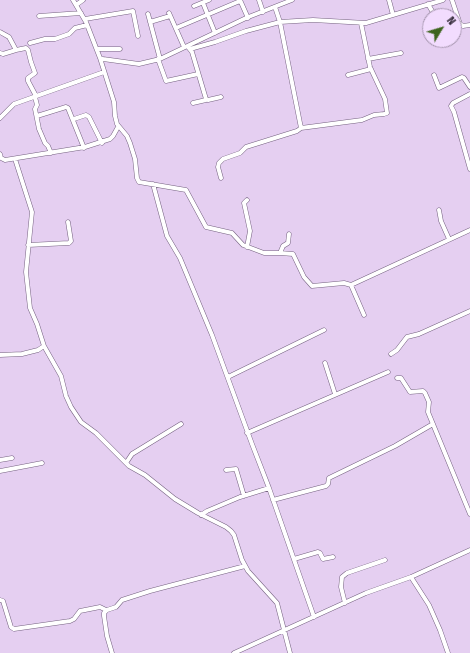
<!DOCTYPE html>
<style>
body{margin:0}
#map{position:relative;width:470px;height:653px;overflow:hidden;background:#e5cff1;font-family:"Fira Sans Condensed",sans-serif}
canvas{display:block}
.north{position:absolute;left:422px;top:8px;width:40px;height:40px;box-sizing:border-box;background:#f2dcfe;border:1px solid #a494ad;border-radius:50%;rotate:52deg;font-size:11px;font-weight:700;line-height:16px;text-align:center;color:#2f2734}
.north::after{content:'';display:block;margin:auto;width:14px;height:18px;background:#3e641e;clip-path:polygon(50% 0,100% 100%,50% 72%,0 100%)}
</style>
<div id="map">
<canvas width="470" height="653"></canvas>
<div class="north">N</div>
</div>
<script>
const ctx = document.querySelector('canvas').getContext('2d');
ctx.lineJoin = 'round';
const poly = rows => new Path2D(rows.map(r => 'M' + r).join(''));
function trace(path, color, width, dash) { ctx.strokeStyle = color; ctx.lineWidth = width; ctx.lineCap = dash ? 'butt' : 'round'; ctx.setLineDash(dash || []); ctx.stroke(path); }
const minor = poly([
 [73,0,86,22,100,58,103,59,139,64,160,59,246,18,292,0],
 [240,0,248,18],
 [259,0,263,12],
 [389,0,393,15],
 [452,0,460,24,463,26,470,25],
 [203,3,215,33],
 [428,4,435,16],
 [76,5,83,0],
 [194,6,209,0],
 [169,13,184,47],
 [148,14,160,59],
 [39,16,81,13],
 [85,19,133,11,138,36],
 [150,22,170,16],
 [176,28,240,1],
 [0,32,9,37,16,50,26,48,28,50,31,62,35,73,28,78,28,81,36,96],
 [30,43,45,39,55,39,69,34,75,28,87,25],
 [188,47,192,52,206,99,208,100,221,97],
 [97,49,120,49],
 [190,49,215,42,246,31,280,22,313,20,366,23,443,0],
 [0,53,3,54,16,50],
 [100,58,114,102,115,116,117,124,127,136,130,143,135,159,137,178,139,182,186,190,206,227,232,233,243,245,264,253,280,253,293,254,304,277,312,286,344,283,351,285],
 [158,59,166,81,198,74],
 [368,59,401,53],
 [348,75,371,69],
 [434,75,439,88,462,77,464,78,470,87],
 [470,94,453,103,451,106,454,112,470,169],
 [35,97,37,105,35,109,39,129,45,143,48,146,51,153],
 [193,103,206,100],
 [37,116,66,107,68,108,84,148],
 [0,118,14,104,104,72],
 [74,119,86,115,89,117,102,143],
 [301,128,362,120,374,115,384,114,387,113,385,99,370,67,361,23],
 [0,154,1,158,5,160,85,147,110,139,113,136,118,127],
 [15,159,32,212,26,272,30,308,37,324,44,346,61,376,66,396,71,407,81,422,96,433,129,466,145,475,175,499,198,513,226,527,231,531,234,535,242,560,248,571,277,603,290,653],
 [221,178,218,167,219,163,223,159,240,153,246,147,297,131,301,128,280,22,275,7],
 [153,184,167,236,180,258,212,335,252,444,269,488,314,617],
 [439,210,441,221,449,239],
 [28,245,69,243,71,241,68,222],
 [247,247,250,231,244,203,247,200],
 [280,253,283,246,288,243,289,234],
 [364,315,351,285,470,230],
 [391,354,397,350,407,337,419,334,470,311],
 [0,355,22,354,38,350,44,346],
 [325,363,335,394],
 [228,377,324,330],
 [397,378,401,378,410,392,423,391,425,393,429,402,428,412,470,514],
 [247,433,388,372],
 [0,460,12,458],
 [126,463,132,454,181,424],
 [226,470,236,469,244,496],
 [0,471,42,463],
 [273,500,326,486,328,484,329,478,395,446,433,424],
 [201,515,207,511,240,497,269,488],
 [294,559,318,552,320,553,323,559,333,557],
 [411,577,429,605,440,630,448,653],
 [0,600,3,601,11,627,14,629,70,621,74,619,80,611,100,607,106,610],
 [345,603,341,587,342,577,347,573,385,560],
 [112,653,107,636,104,616,104,613,107,610,116,607,122,600,150,591,245,566],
 [234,653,366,593,411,577,470,550]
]);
trace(minor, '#756280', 5);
trace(minor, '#fff', 4);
</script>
